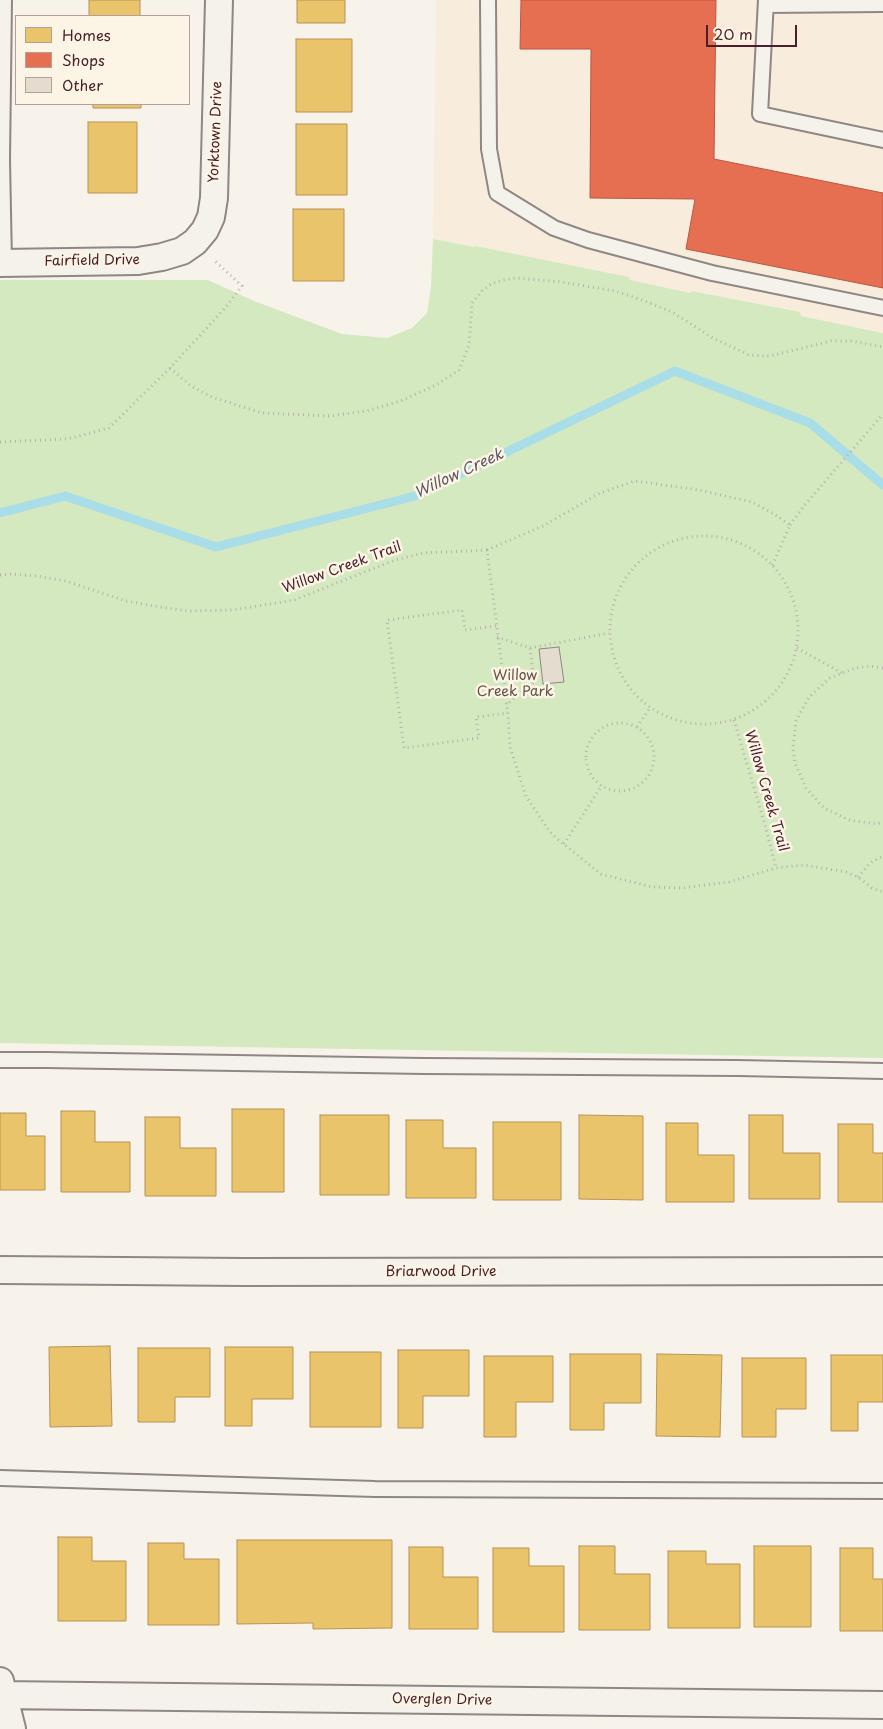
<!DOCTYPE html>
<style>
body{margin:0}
#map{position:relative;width:883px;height:1729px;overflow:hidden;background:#f7f3ea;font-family:"Playpen Sans",sans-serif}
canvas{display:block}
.legend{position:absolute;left:15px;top:15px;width:175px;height:90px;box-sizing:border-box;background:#fcf5e5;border:1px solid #b59f9b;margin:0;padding:6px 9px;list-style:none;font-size:15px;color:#4a1f2b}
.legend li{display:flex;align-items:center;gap:10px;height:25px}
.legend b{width:25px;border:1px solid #b59f9b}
.scale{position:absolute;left:706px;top:25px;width:91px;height:22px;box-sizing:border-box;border:2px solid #4a1f2b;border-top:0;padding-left:6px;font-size:15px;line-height:18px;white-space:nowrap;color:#4a1f2b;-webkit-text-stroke:4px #fcf5e5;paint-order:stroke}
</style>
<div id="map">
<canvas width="883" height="1729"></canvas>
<ul class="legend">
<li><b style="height:14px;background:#e9c46a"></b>Homes</li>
<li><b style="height:14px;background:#e76f51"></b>Shops</li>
<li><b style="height:14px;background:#e5dcd0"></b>Other</li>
</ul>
<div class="scale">20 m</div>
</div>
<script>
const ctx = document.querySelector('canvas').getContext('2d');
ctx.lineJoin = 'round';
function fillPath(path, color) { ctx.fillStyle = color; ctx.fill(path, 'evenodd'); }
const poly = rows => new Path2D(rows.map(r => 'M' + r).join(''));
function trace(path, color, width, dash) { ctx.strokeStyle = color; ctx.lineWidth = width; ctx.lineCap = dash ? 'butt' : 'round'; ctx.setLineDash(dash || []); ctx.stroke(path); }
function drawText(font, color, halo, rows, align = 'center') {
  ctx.font = font + ' "Playpen Sans",sans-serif'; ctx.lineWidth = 5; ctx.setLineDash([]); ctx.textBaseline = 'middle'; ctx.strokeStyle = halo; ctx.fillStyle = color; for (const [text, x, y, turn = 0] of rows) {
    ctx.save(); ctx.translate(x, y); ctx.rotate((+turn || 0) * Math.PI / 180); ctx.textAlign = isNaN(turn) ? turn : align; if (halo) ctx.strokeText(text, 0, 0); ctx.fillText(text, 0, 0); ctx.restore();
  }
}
fillPath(poly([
 [436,0,883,0,883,333,433,239]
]), '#f8eddc');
fillPath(poly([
 [433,239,474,247,475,246,629,277,630,280,691,293,691,291,800,312,801,316,883,333,883,1058,0,1043,0,280,208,280,254,301,342,334,387,338,412,328,427,313,431,287]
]), '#d4e9c0');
const homes = poly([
 [89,0,140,0,140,16,89,16,89,0],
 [297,0,345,0,345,23,297,23,297,0],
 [296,39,352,39,352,112,296,112,296,39],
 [93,104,141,104,141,108,93,108,93,104],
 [88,122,137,122,137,193,88,193,88,122],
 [296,124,347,124,347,195,296,195,296,124],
 [293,209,344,209,344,281,293,281,293,209],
 [232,1109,284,1109,284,1192,232,1192,232,1109],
 [61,1111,95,1111,95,1142,130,1142,130,1192,61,1192,61,1111],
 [0,1113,26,1113,26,1136,45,1136,45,1190,0,1190,0,1113],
 [320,1115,389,1115,389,1195,320,1195,320,1115],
 [579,1115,643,1116,643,1200,579,1199,579,1115],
 [749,1115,783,1115,783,1153,820,1153,820,1199,749,1199,749,1115],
 [145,1117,180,1117,180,1148,216,1148,216,1196,145,1196,145,1117],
 [406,1120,443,1120,443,1148,476,1148,476,1198,406,1198,406,1120],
 [493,1122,561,1122,561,1200,493,1200,493,1122],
 [666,1123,698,1123,698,1155,734,1155,734,1202,666,1202,666,1123],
 [838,1124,873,1124,873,1153,883,1153,883,1202,838,1202,838,1124],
 [110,1346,112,1426,50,1427,49,1347,110,1346],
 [225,1347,293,1347,293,1399,252,1399,252,1426,225,1426,225,1347],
 [138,1348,210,1348,210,1397,175,1397,175,1422,138,1422,138,1348],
 [398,1350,469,1350,469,1396,423,1396,423,1428,398,1428,398,1350],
 [310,1352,381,1352,381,1427,310,1427,310,1352],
 [570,1354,641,1354,641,1403,604,1403,604,1430,570,1430,570,1354],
 [657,1354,722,1355,720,1437,656,1436,657,1354],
 [831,1355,883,1355,883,1402,858,1402,858,1431,831,1431,831,1355],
 [484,1356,553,1356,553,1402,516,1402,516,1437,484,1437,484,1356],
 [742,1358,806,1358,806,1409,776,1409,776,1437,742,1437,742,1358],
 [58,1537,92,1537,92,1561,126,1561,126,1621,58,1621,58,1537],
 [237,1540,392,1540,392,1628,313,1629,313,1623,237,1624,237,1540],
 [148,1543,184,1543,184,1559,219,1559,219,1625,148,1625,148,1543],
 [579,1546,615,1546,615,1574,650,1574,650,1630,579,1630,579,1546],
 [754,1546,811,1546,811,1627,754,1627,754,1546],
 [409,1547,443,1547,443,1577,478,1577,478,1629,409,1629,409,1547],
 [493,1548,529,1548,529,1566,564,1566,564,1632,493,1632,493,1548],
 [840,1548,873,1548,873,1579,883,1579,883,1631,840,1631,840,1548],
 [668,1551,706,1551,706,1564,740,1564,740,1628,668,1628,668,1551]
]);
fillPath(homes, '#e9c46a');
trace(homes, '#b99257', 1);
const shops = poly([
 [521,0,716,0,714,159,883,193,883,288,686,249,695,199,590,198,591,49,520,49,521,0]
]);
fillPath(shops, '#e76f51');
trace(shops, '#b85746', 1);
trace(poly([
 [0,513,65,496,216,547,415,496,675,371,810,423,883,485]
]), '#a9dde8', 9);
const building = poly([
 [559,647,564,682,543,684,539,649,559,647]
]);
fillPath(building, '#e5dcd0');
trace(building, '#908684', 1);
const service = poly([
 [4,0,2,160,4,263],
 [488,0,489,149,497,193,554,228,588,240,712,273,883,308],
 [766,0,760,114,883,140],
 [766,5,883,4],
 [0,1060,46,1060,424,1066,738,1068,883,1071],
 [0,1478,375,1489,883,1491]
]);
const minor = poly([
 [0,263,138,261,162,257,182,251,195,242,205,230,211,217,214,198,219,0],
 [0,1270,245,1272,883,1271],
 [0,1681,12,1729],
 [0,1695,883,1705]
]);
trace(service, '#908684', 18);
trace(minor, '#908684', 30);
trace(poly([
 [170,368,191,386,212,397,262,413,330,416,366,411,401,401,436,385,459,370,469,345,472,303,482,291,491,284,503,280,516,278,561,282,615,291,645,301,672,312,713,338,749,355,770,356,831,341,851,341,883,347],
 [0,442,67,439,109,428,170,368,226,307,242,286,215,261],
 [790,525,804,506,883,414],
 '610 630a94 94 0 1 1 188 0a94 94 0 1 1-188 0Z',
 [487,550,543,526,600,493,635,481,699,490,734,498,752,502,774,514,790,525,772,566],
 [0,575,12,574,36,576,66,581,126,601,160,607,187,611,233,610,294,600,395,560,423,553,487,550,508,713,510,747,526,796,547,828,556,838,601,874,652,887,682,888,729,882,776,868,804,865,846,872,858,877,872,888,883,892],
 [496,626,465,630,462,610,387,620,404,748,479,738,476,717,508,713],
 [497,637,530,648,534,682,506,705],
 [530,648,609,633],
 [797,648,842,673],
 [883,668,870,666,855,668,830,678,809,697,796,721,793,748,795,763,806,788,824,808,849,820,876,824,883,822],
 [734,720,765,825,776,868],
 '586 757a34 34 0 1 1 68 0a34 34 0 1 1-68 0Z',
 [637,727,650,708],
 [564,844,602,785],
 [858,877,870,863,883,856]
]), '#b8b1ae', 3, [1, 4]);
trace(service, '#f5f2ec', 14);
trace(minor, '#f5f2ec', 26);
drawText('14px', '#4a1f2b', '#fcf5e5', [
 ["Yorktown Drive",216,132,-88],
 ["Fairfield Drive",92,261,-1],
 ["Willow Creek Trail",342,568,-20],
 ["Willow Creek Trail",766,791,74],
 ["Briarwood Drive",441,1272],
 ["Overglen Drive",442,1700,1]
]);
drawText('14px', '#655048', '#fcf5e5', [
 ["Willow",515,676],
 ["Creek Park",515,692]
]);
drawText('italic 15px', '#5c5563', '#fcf5e5', [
 ["Willow Creek",459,474,-25]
]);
</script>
